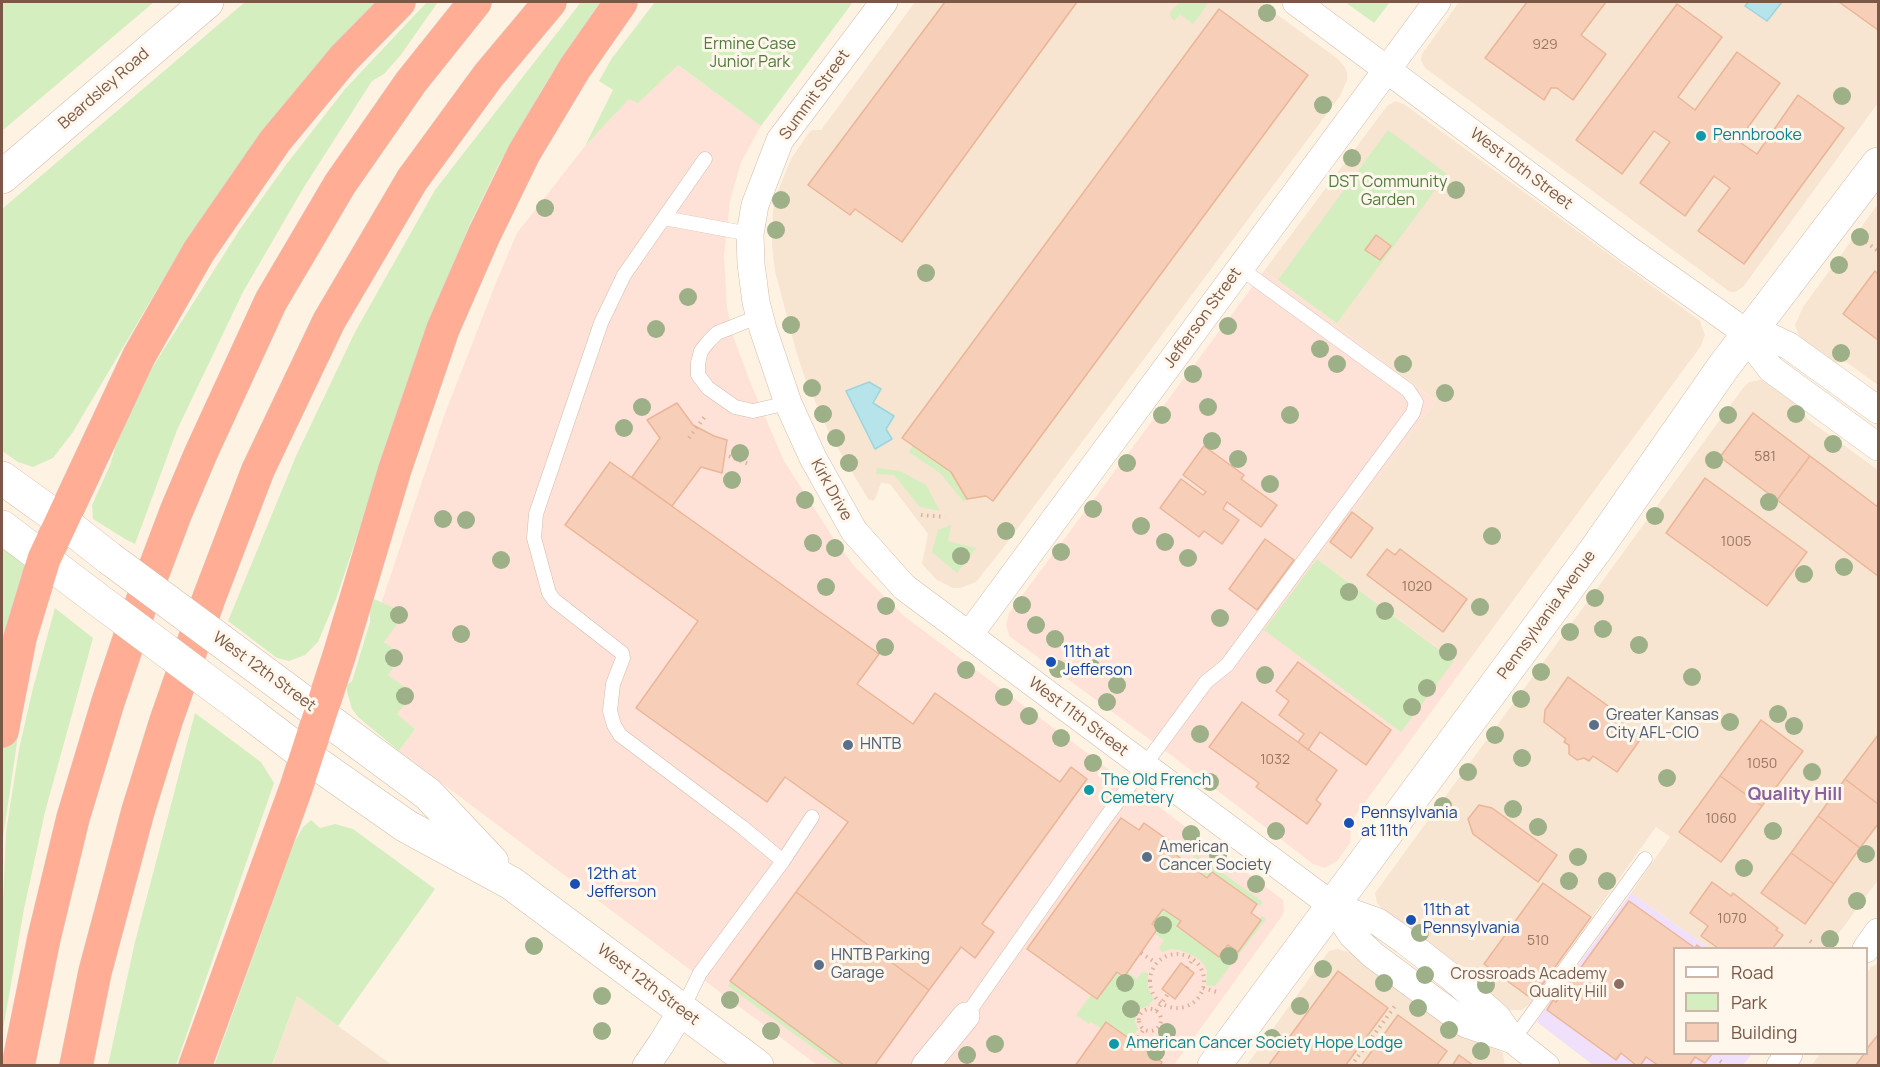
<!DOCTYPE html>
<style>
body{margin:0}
#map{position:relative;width:1880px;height:1067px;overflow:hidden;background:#fef3e3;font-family:Manrope,sans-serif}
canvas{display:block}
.frame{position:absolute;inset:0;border:3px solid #7a5746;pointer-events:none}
.legend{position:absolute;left:1673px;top:947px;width:195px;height:108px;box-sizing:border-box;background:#fff7ec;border:2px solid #cab7aa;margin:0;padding:8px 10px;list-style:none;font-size:18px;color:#7a5746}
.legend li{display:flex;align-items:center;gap:12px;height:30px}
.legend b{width:30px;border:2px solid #cab7aa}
</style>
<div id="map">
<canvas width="1880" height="1067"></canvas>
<div class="frame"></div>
<ul class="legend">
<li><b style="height:8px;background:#fff"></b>Road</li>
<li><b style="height:16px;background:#d4eec0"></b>Park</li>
<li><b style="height:16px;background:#f7cfb8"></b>Building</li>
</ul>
</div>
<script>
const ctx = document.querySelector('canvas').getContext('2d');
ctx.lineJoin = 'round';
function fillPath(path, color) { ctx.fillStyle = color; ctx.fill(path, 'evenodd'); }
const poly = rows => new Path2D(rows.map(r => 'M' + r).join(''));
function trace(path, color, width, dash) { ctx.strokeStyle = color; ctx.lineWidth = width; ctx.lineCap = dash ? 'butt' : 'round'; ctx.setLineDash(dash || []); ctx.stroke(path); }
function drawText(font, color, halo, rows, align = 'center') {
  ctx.font = font + ' Manrope,sans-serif'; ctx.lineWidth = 6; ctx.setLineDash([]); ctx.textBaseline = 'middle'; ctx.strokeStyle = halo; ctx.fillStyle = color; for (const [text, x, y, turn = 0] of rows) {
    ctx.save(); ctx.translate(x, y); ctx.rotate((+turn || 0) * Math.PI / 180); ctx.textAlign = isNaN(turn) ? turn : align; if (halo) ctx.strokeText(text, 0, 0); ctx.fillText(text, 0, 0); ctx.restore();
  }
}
fillPath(poly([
 [915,2,1260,2,1338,59,1345,67,1347,73,1347,80,1340,96,1000,552,976,582,960,588,953,588,937,580,922,564,928,534,890,484,881,483,875,499,873,501,868,499,830,435,806,381,796,351,775,271,772,245,773,211,778,191,791,159,808,134,812,130,821,130],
 [1459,2,1878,2,1878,103,1743,287,1735,292,1730,292,1425,68,1421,60,1422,54],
 [1395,101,1404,104,1700,321,1705,335,1701,346,1464,667,1317,559,1436,401,1264,271,1387,106],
 [1878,204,1878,385,1846,362,1834,363,1800,339,1795,325,1803,307],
 [1764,379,1803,404,1806,418,1878,470,1878,880,1828,948,1709,948,1631,893,1670,837,1656,827,1530,1004,1522,1010,1508,1010,1384,911,1377,903,1375,893,1743,388,1749,382],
 [1337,949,1349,952,1422,1005,1503,1053,1505,1066,1246,1066,1326,955,1329,951],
 [1878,964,1878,1065,1811,1066,1820,1054,1866,1054,1867,973,1871,967],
 [297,996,392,1065,272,1066]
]), '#f7e5d1');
fillPath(poly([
 [667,57,761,126,741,162,730,201,724,256,727,307,733,336,751,384,784,461,834,539,855,567,904,616,1283,900,1284,911,1282,916,1174,1065,817,1065,399,751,415,729,397,715,388,675,382,601,444,416,497,280,517,233,585,146],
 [1264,271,1436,401,1317,559,1464,667,1355,816,1351,825,1350,843,1337,861,1325,868,1313,864,1175,758,1009,636,1006,625,1009,613]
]), '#ffe2d7');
fillPath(poly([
 [1631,893,1709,948,1674,948,1674,1054,1752,1054,1743,1065,1593,1065,1537,1022,1538,1019]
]), '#f0e0fb');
fillPath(poly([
 [2,2,154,2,2,131],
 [245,2,380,2,264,128,187,239,73,432,53,458,33,467,18,462,2,451,2,209],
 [427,2,438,2,400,56,384,74,372,81,304,187,243,292,177,430,135,544,125,539,93,519,92,505,110,465,126,413,147,376,240,229,285,166,345,89],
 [581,2,600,2,549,78,499,164,470,224,426,330,336,599,318,642,305,655,289,661,277,658,228,621,296,456,355,332,435,190],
 [655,2,853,2,761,126,678,65,638,103,629,99,585,146,613,90,599,81,612,58],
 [1180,2,1209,2,1193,24,1180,14,1174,21,1170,15,1171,11],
 [1345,2,1390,2,1374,23],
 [1388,130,1447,174,1337,323,1278,280],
 [913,445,951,472,967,499,964,502,940,473,909,452],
 [877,468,900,471,926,485,940,511,920,507,894,475,876,474],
 [951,525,948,541,976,548,957,573,932,552,938,530],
 [2,527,44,559,2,845],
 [1317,559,1454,661,1401,732,1264,630],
 [372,598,405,613,384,642,402,655,388,675,413,693,397,714,415,729,399,751,358,717,352,709,347,692,347,685,352,681,370,622,370,606],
 [55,608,93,638,45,812,24,909,2,1036,2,923,6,832,19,749,33,688],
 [195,713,261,762,274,783,176,1065,108,1065,135,942],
 [311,820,320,828,335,824,353,829,435,889,338,1026,297,996,272,1065,214,1066,293,845,303,827],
 [1196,854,1263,902,1260,906,1212,872,1207,878,1189,864],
 [1163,909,1181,921,1177,927,1219,957,1228,945,1238,952,1261,921,1259,919,1262,916,1266,919,1215,986,1206,985,1207,971,1204,964,1196,957,1180,950,1171,949,1162,952,1159,948,1164,940,1155,934,1158,928,1152,924],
 [1117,972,1124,977,1127,972,1137,979,1142,972,1148,973,1148,988,1154,999,1148,1006,1142,1008,1136,1014,1135,1022,1138,1029,1130,1039,1107,1022,1101,1028,1091,1022,1089,1024,1076,1015,1091,995,1098,999],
 [730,982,845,1065,837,1065,728,986]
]), '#d4eec0');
const water = poly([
 [1748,2,1782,2,1767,21,1745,6,1748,2],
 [869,382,881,389,873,403,894,416,886,429,892,439,875,449,846,391,869,382]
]);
fillPath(water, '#b6e4ea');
trace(water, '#9bd5dd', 1.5);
const building = poly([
 [945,2,1077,2,902,242,855,209,850,215,808,185,945,2],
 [1527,2,1606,2,1581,35,1606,54,1573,100,1557,88,1551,88,1544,100,1485,58,1527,2],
 [1839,2,1878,2,1878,30,1839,2],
 [1677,4,1722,37,1678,97,1695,110,1737,52,1780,83,1738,141,1757,154,1798,95,1844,128,1744,264,1698,231,1730,188,1714,176,1685,216,1640,183,1670,142,1654,131,1622,174,1576,140,1677,4],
 [1219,9,1308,75,993,501,986,496,967,499,951,472,902,438,1219,9],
 [1376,235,1391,246,1380,260,1365,250,1376,235],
 [1875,271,1878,274,1878,340,1843,314,1875,271],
 [677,403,693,425,714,436,727,440,722,473,701,467,672,506,632,477,660,438,647,420,677,403],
 [1753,413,1810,456,1777,500,1720,457,1753,413],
 [1204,446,1244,475,1241,479,1277,505,1261,527,1227,502,1223,509,1239,520,1222,544,1204,531,1199,537,1160,508,1181,479,1203,495,1206,492,1183,475,1204,446],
 [1810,456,1878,507,1878,576,1777,500,1810,456],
 [610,462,879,654,857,684,913,724,935,693,1060,782,1071,767,1087,779,982,924,994,932,975,958,961,947,929,990,796,892,848,822,785,777,767,802,636,708,698,621,565,525,610,462],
 [1705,478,1807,552,1767,606,1666,533,1705,478],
 [1352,512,1373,528,1351,558,1330,542,1352,512],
 [1265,539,1294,560,1257,610,1229,589,1265,539],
 [1387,549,1395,555,1400,549,1467,599,1443,632,1367,575,1387,549],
 [1298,662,1391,730,1366,765,1320,732,1308,750,1298,742,1304,734,1279,715,1289,701,1276,691,1298,662],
 [1568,677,1622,716,1619,721,1642,737,1617,772,1593,756,1589,761,1584,758,1577,760,1569,754,1569,745,1564,742,1566,739,1544,722,1545,710,1568,677],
 [1242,702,1337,770,1316,800,1321,804,1307,824,1256,787,1259,783,1209,747,1242,702],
 [1761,720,1803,751,1762,806,1720,776,1761,720],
 [1878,735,1878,804,1845,779,1878,735],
 [1720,776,1762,806,1721,862,1679,832,1720,776],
 [1845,779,1878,804,1878,824,1860,848,1818,816,1845,779],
 [1479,805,1492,808,1557,855,1538,882,1473,834,1468,819,1479,805],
 [1818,816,1860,848,1834,884,1791,853,1818,816],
 [1121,818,1139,830,1144,823,1179,848,1175,854,1188,864,1207,878,1212,872,1257,904,1251,913,1261,920,1238,952,1228,945,1219,957,1177,926,1181,921,1163,909,1152,924,1158,928,1124,977,1117,972,1097,999,1027,949,1121,818],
 [1791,853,1834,884,1805,924,1761,893,1791,853],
 [1712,882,1731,896,1733,893,1778,928,1776,930,1783,935,1773,948,1718,948,1701,936,1708,926,1690,913,1712,882],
 [1543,883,1591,917,1532,999,1484,964,1543,883],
 [796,892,929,990,874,1066,845,1066,730,981,796,892],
 [1629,901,1695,948,1697,945,1701,948,1674,948,1674,1054,1712,1054,1705,1063,1695,1057,1689,1066,1659,1066,1646,1057,1640,1066,1637,1066,1621,1053,1616,1060,1547,1010,1553,1000,1556,1002,1629,901],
 [1181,963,1194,973,1175,999,1162,989,1181,963],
 [1338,971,1388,1008,1345,1066,1268,1066,1338,971],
 [1398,1015,1447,1051,1436,1066,1361,1066,1398,1015],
 [1106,1022,1162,1062,1160,1066,1075,1066,1106,1022],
 [1877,1036,1878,1038,1878,1066,1855,1066,1864,1054,1866,1054,1866,1050,1877,1036],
 [1459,1055,1474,1066,1452,1066,1459,1055]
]);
fillPath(building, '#f7cfb8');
trace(building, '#ebb597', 1.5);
const service = poly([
 [705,159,624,275,601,323,536,514,534,538,549,593,554,600,622,653,623,658,613,684,610,711,614,725,620,735,742,827,783,861],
 [664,218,750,234],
 [760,316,717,333,709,341,701,351,698,363,698,375,708,388,735,407,753,411,788,403],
 [682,1010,700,973,783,861,812,817],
 [966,1016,1101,824,1206,682,1227,665,1413,413,1416,402,1408,390,1240,268],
 [1513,1040,1645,859]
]);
const minor = poly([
 [884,2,780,140,755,205,750,234,751,264,756,302,763,329,788,403,813,458,854,531,904,587,1333,906,1378,922,1405,941,1450,976,1497,1017,1513,1040,1546,1066],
 [1296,2,1632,252,1717,312,1748,334,1770,337,1789,346,1878,410],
 [1748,334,1758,352,1771,369,1878,447],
 [969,635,1437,2],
 [1333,906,1352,935,1373,955,1466,1024,1513,1040],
 [1866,949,1878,932],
 [646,1066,661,1044,682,1010],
 [925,1066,966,1016],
 [1780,1066,1789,1054]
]);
const tertiary = poly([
 [2,177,207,2],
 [1214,1066,1597,548,1724,366,1878,164]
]);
const secondary = poly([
 [2,478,62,521,109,558],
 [2,527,93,596],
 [266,674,428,794,492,862],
 [251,714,306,756,406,826,511,883,757,1066]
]);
const motorway = poly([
 [2,731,20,638,44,559,139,356,199,251,275,141,344,58,399,2],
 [18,1066,44,938,73,818,108,702,140,607,176,512,201,453,271,301,340,184,411,82,475,2],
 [76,1066,95,972,138,811,166,721,209,598,258,470,329,321,412,180,488,76,550,2],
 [195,1066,296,788,340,653,395,469,443,329,484,235,524,153,575,68,621,2]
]);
trace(service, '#d4bcab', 15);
trace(minor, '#d4bcab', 28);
trace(tertiary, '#d4bcab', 34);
trace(secondary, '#d7bca8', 34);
trace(motorway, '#dcd3cf', 34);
trace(poly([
 [1866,242,1878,251],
 [689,438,706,415],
 [729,456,751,465],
 [921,515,945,517],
 [1810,941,1813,943],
 [1141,953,1156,963],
 '1150 981a27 27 0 1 1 54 0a27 27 0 1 1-54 0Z',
 [1187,968,1193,959],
 [1203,988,1217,992],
 '1139 1020a11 11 0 1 1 22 0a11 11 0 1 1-22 0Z',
 [1156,1011,1168,994],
 [1135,1042,1144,1029],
 [1720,1061,1725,1064],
 [1351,1066,1395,1006]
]), '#dcb29b', 4, [1.5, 4.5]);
trace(service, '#fff', 14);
trace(minor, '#fff', 27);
trace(tertiary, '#fff', 33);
trace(secondary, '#fff', 33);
trace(motorway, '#ffad94', 33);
const secondaryBridge = poly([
 [109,558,266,674],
 [93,596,251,714]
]);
trace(secondaryBridge, '#d7bca8', 34, []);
trace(secondaryBridge, '#fff', 33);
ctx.fillStyle = '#9eb087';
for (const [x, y] of [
 [1267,13],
 [1842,96],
 [1323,105],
 [1352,158],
 [1456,190],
 [781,200],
 [545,208],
 [776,230],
 [1860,237],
 [1839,265],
 [926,273],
 [688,297],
 [791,325],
 [1228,326],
 [656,329],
 [1320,349],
 [1841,353],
 [1337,364],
 [1403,364],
 [1193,374],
 [812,388],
 [1445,393],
 [642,407],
 [1208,407],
 [823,414],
 [1796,414],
 [1162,415],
 [1290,415],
 [1728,415],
 [624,428],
 [836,438],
 [1212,441],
 [1833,444],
 [740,453],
 [1238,459],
 [1714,460],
 [849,463],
 [1127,463],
 [732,480],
 [1270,484],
 [805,500],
 [1769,502],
 [1093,509],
 [1655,516],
 [443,519],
 [466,520],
 [1141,526],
 [1006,531],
 [1492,536],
 [1165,542],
 [813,543],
 [835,548],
 [1061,552],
 [961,556],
 [1188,558],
 [501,560],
 [1844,567],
 [1804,574],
 [826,587],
 [1349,592],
 [1595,598],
 [1022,605],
 [886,606],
 [1480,607],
 [1385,611],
 [399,615],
 [1220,618],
 [1036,625],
 [1603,629],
 [1570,632],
 [461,634],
 [1055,639],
 [1639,645],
 [885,647],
 [1448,652],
 [394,658],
 [1092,668],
 [1058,669],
 [966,670],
 [1541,672],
 [1265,675],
 [1692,677],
 [1117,685],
 [1427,688],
 [405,696],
 [1004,697],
 [1521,699],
 [1107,702],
 [1412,707],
 [1778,714],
 [1029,716],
 [1730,722],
 [1794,726],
 [1200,734],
 [1495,735],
 [1061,738],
 [1522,758],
 [1093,763],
 [1468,772],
 [1812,772],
 [1667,778],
 [1210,782],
 [1443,806],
 [1513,809],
 [1538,827],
 [1276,831],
 [1773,831],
 [1191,834],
 [1866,854],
 [1218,855],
 [1578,857],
 [1744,868],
 [1569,881],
 [1607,881],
 [1256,884],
 [1857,901],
 [1163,925],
 [1420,933],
 [1830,939],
 [534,946],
 [1229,956],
 [1323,969],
 [1425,975],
 [1125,983],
 [1384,983],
 [1486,985],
 [602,996],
 [730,1000],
 [1300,1006],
 [1418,1008],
 [1131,1009],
 [1449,1030],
 [602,1031],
 [771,1031],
 [1167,1032],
 [1272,1038],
 [995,1044],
 [1481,1051],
 [1156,1052],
 [967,1055]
]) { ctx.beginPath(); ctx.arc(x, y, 9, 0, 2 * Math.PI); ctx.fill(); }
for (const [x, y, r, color] of [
 [1701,136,6,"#0f9aa8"],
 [1051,662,6,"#1a4fb4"],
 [1594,725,6,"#5c6f8a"],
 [848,745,6,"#5c6f8a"],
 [1089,790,6,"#0f9aa8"],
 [1349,823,6,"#1a4fb4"],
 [1147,857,6,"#5c6f8a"],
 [575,884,6,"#1a4fb4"],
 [1411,920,6,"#1a4fb4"],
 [819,965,6,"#5c6f8a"],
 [1619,984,6,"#8d6e63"],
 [1114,1044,6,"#0f9aa8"]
]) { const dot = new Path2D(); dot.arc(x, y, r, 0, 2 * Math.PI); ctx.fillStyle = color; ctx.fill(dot); trace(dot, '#fff7ec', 2); }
drawText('14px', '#997562', null, [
 ["929",1545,45],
 ["581",1765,457],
 ["1005",1736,542],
 ["1020",1417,587],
 ["1032",1275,760],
 ["1050",1762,764],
 ["1060",1721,819],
 ["1070",1732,919],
 ["510",1538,941]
]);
drawText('16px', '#4f7a3b', '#fff7ec', [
 ["Ermine Case",750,45],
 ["Junior Park",750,63],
 ["DST Community",1388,183],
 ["Garden",1388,201]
]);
drawText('16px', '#7a5746', '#fff7ec', [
 ["Beardsley Road",104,89,-41],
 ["Summit Street",815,95,-54],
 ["West 10th Street",1521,169,37],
 ["Jefferson Street",1203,318,-54],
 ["Kirk Drive",831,490,61],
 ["Pennsylvania Avenue",1547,615,-54],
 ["West 12th Street",264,672,36],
 ["West 11th Street",1078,717,37],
 ["West 12th Street",648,985,37]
]);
drawText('16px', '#0d838f', '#fff7ec', [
 ["Pennbrooke",1713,136],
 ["The Old French",1101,781],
 ["Cemetery",1101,799],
 ["American Cancer Society Hope Lodge",1126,1044]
], 'left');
drawText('16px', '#164399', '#fff7ec', [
 ["11th at",1063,653],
 ["Jefferson",1063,671],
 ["Pennsylvania",1361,814],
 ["at 11th",1361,832],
 ["12th at",587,875],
 ["Jefferson",587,893],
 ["11th at",1423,911],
 ["Pennsylvania",1423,929]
], 'left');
drawText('16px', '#4e5e75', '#fff7ec', [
 ["Greater Kansas",1606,716],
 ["City AFL-CIO",1606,734],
 ["HNTB",860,745],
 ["American",1159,848],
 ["Cancer Society",1159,866],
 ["HNTB Parking",831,956],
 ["Garage",831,974]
], 'left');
drawText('16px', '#785e54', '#fff7ec', [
 ["Crossroads Academy",1607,975],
 ["Quality Hill",1607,993]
], 'right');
drawText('bold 18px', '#88619e', '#fff7ec', [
 ["Quality Hill",1795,795]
]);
</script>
